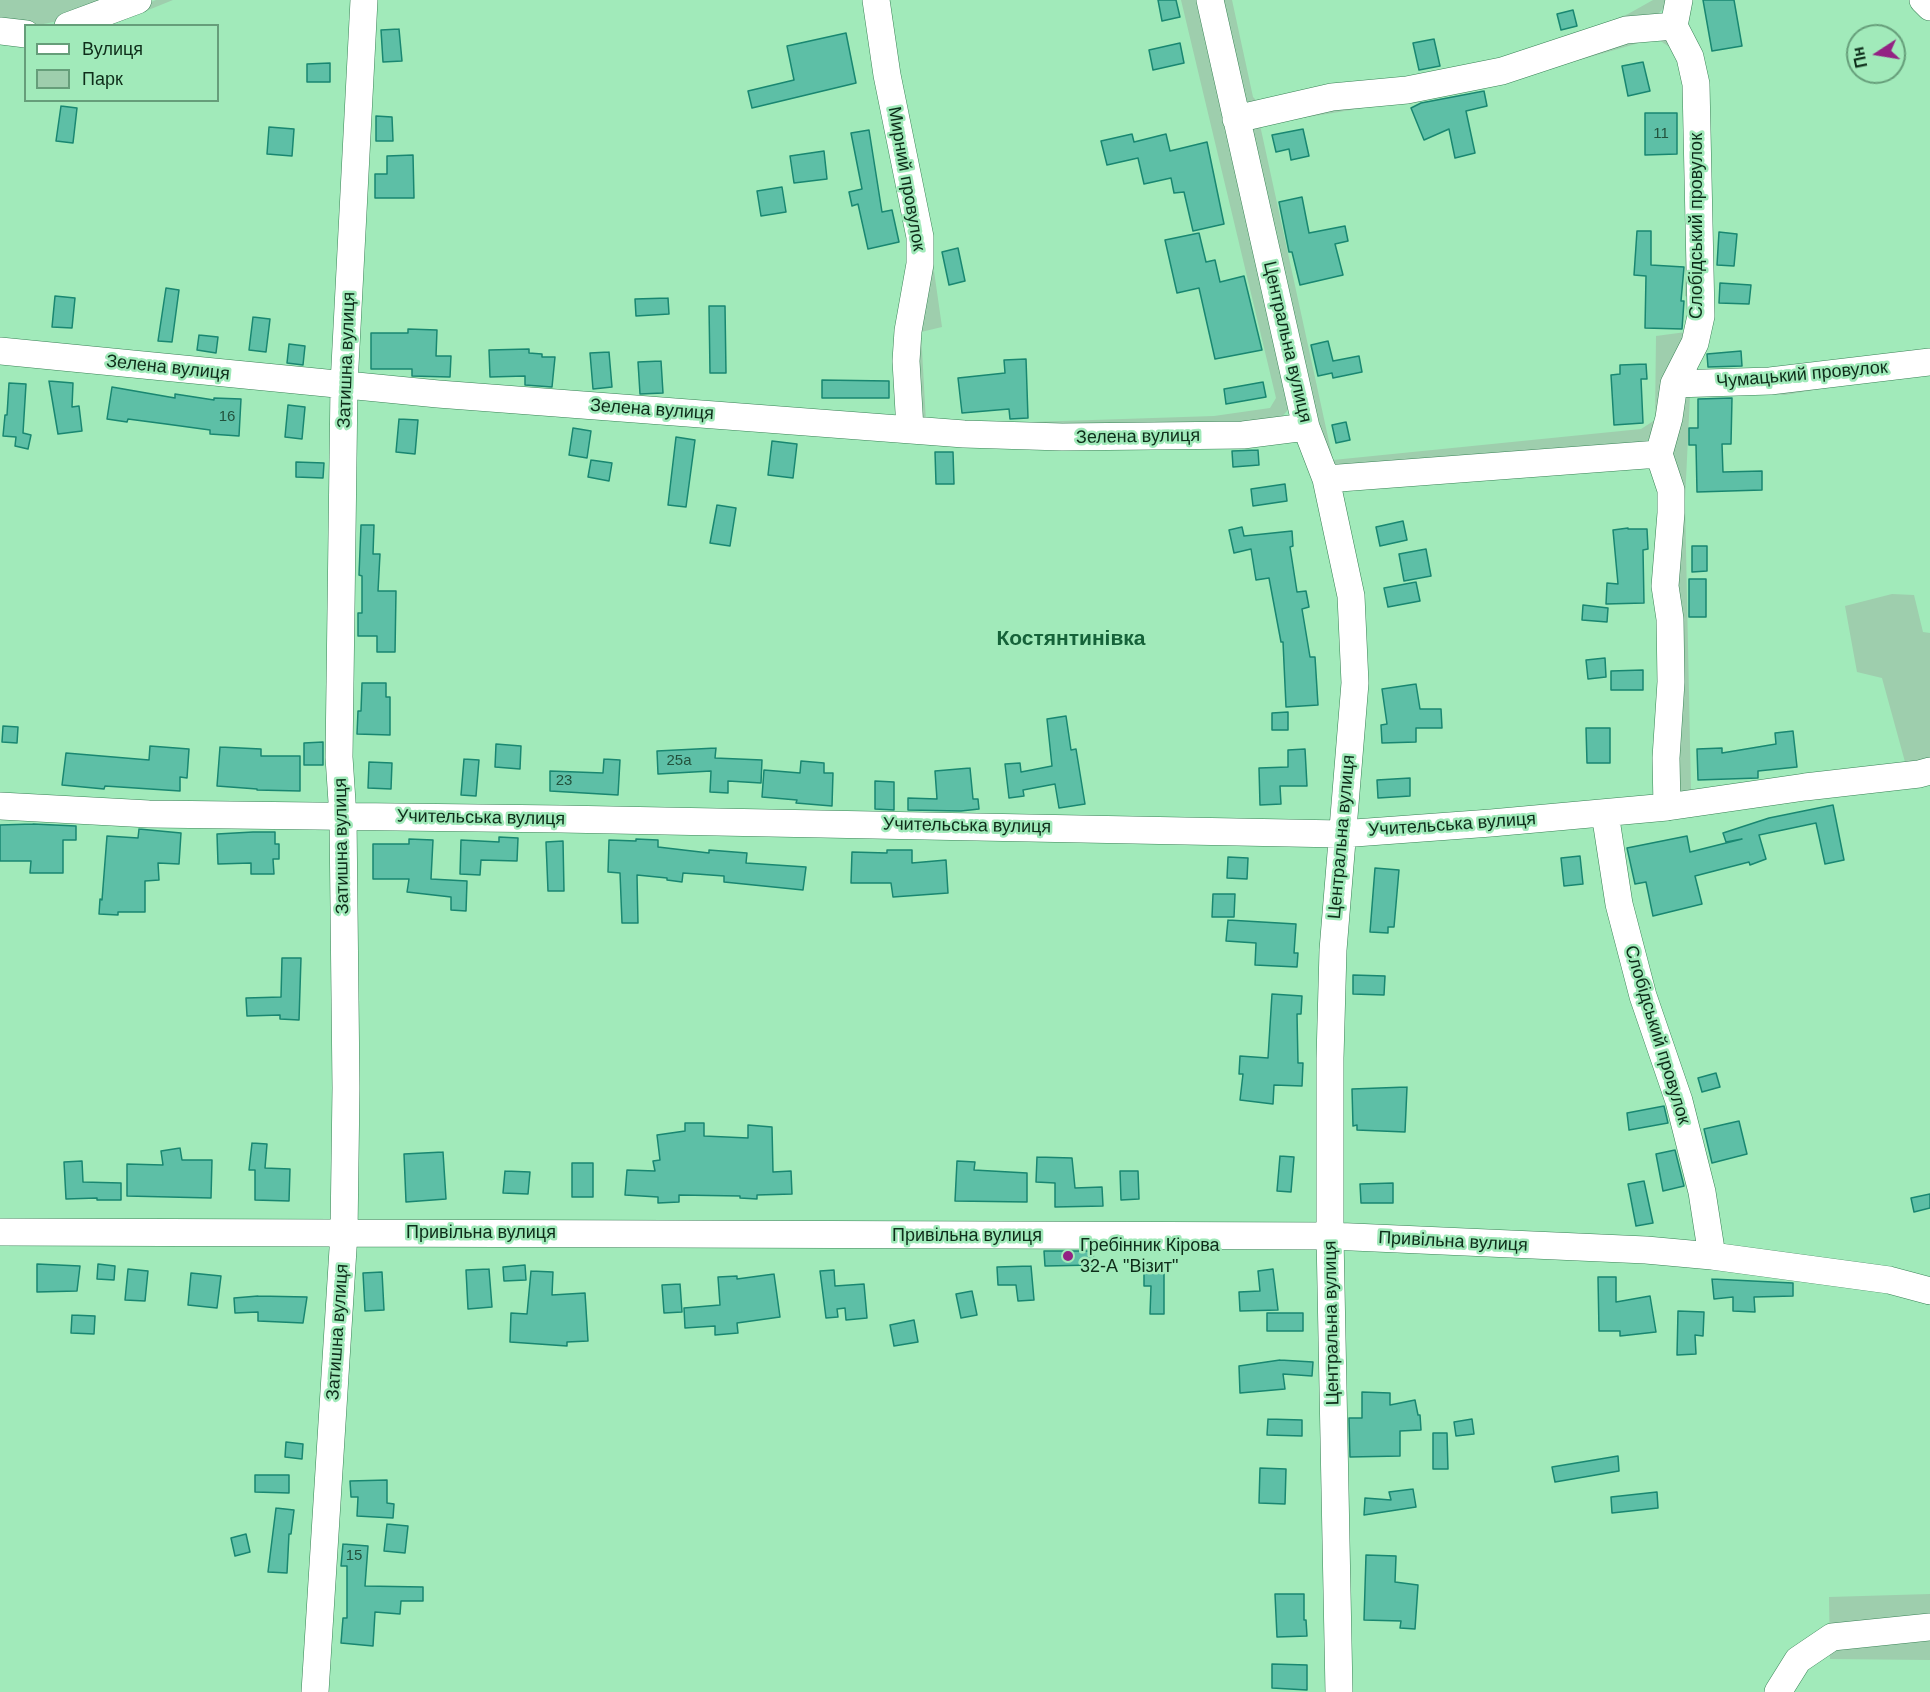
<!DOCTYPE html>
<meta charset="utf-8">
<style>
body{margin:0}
#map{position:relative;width:1930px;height:1692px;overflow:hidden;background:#a1eaba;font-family:Arial,sans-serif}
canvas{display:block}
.legend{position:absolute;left:24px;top:24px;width:195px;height:78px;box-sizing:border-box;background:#a1eaba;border:2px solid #669e7a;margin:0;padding:8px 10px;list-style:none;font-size:18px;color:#0e2d1a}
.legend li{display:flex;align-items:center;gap:12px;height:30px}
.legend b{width:30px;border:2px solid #669e7a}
.north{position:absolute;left:1846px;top:24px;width:60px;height:60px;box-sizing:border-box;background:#a1eaba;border:2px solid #669e7a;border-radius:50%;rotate:258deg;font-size:16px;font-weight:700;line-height:24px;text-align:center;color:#0e2d1a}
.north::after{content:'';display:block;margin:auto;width:21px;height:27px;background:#932283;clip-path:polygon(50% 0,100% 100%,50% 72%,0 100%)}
</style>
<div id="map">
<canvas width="1930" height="1692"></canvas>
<ul class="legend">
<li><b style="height:8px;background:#fff"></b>Вулиця</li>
<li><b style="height:16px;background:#9ecead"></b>Парк</li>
</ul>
<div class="north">Пн</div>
</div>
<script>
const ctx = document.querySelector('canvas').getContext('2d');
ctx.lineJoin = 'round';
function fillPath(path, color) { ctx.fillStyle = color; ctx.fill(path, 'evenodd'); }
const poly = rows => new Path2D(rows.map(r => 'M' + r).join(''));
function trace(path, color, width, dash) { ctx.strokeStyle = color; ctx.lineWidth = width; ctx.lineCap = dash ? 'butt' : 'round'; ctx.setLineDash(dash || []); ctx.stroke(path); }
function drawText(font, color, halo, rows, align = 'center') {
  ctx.font = font + ' Arial,sans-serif'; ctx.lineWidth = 5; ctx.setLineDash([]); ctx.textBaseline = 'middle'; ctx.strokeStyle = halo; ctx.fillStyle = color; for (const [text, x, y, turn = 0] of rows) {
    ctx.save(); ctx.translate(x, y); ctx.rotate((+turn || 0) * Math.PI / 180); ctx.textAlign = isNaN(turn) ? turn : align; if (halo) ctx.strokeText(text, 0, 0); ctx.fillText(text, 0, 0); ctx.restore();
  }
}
fillPath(poly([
 [0,0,121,0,64,20,38,25,26,26,0,22],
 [156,0,173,0,111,25,92,26],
 [1181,0,1202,0,1288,410,1278,421,1261,426,923,425,912,352,931,250,942,327,921,332,926,422,971,424,1214,416,1270,408,1276,398],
 [1216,0,1232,0,1253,97,1256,100,1463,68,1518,57,1628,14,1653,0,1672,0,1654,18,1525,60,1249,110],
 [1651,30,1665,34,1679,45,1687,55,1694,87,1697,273,1696,323,1691,343,1666,390,1658,426,1652,437,1632,450,1608,454,1426,467,1335,472,1330,470,1326,466,1305,386,1244,121,1247,118,1337,99,1415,91,1512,71,1637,31],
 [1656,38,1674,50,1686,64,1688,91,1685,296,1690,298,1686,332,1656,336,1655,420,1641,429,1333,460,1260,125,1448,94,1566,64],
 [1930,370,1785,395,1725,391,1690,395,1685,501,1691,791,1905,762,1882,678,1857,672,1845,606,1892,594,1914,595,1923,632,1930,633,1930,769,1678,792,1671,473,1679,393],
 [1930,1594,1930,1660,1830,1659,1829,1597]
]), '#9ecead');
const building = poly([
 [1158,0,1176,0,1180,17,1162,21,1158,0],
 [1703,0,1734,0,1742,46,1712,51,1703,0],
 [1573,10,1577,26,1561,30,1557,14,1573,10],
 [399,29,402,61,383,62,381,30,399,29],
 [846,33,856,83,752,108,748,91,794,80,787,46,846,33],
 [1434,39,1440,66,1419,70,1413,43,1434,39],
 [1180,43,1184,63,1153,70,1149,50,1180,43],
 [1643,62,1650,91,1628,96,1622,66,1643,62],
 [330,63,330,82,307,82,307,64,330,63],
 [1484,91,1487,106,1466,111,1475,153,1455,158,1449,129,1424,140,1411,108,1421,103,1484,91],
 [61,106,77,108,73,143,56,141,61,106],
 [1645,113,1677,113,1677,154,1645,155,1645,113],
 [376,116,392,117,393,141,376,141,376,116],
 [269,127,294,129,292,156,267,154,269,127],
 [1303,129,1309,156,1291,160,1289,149,1276,152,1272,135,1303,129],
 [869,130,882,212,892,210,899,242,868,249,858,204,852,206,849,192,862,189,851,133,869,130],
 [1132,134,1134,142,1166,134,1170,151,1207,142,1224,224,1193,231,1184,192,1174,193,1171,178,1144,184,1138,158,1107,165,1101,141,1132,134],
 [824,151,827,179,794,183,790,156,824,151],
 [413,155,414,198,375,198,375,174,387,174,387,156,413,155],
 [782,187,786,212,761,216,757,191,782,187],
 [1302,197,1309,233,1345,226,1348,241,1335,244,1343,275,1300,285,1292,252,1289,252,1279,202,1302,197],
 [1637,231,1651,231,1651,265,1684,267,1681,301,1684,301,1682,329,1645,328,1646,276,1634,275,1637,231],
 [1719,232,1737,234,1734,266,1717,265,1719,232],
 [1199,233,1206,262,1215,260,1220,282,1244,276,1262,350,1215,359,1199,288,1177,293,1165,240,1199,233],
 [958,248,965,281,949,285,942,252,958,248],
 [1720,283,1751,285,1749,304,1719,303,1720,283],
 [166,288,179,290,172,342,158,341,166,288],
 [55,296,75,298,72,328,52,327,55,296],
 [668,298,669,314,636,316,635,299,668,298],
 [709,306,725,306,726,373,710,373,709,306],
 [253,317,270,319,266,352,249,350,253,317],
 [408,329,437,330,436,356,451,356,450,377,412,376,412,369,371,369,371,333,408,333,408,329],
 [199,335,218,337,216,353,197,350,199,335],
 [1328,341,1333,361,1359,356,1362,372,1333,378,1332,373,1318,376,1311,345,1328,341],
 [289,344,305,346,303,365,287,363,289,344],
 [529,349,529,353,542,354,542,357,555,357,552,387,525,385,525,376,490,377,489,350,529,349],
 [1741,351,1742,366,1708,367,1707,354,1741,351],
 [609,352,612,387,593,389,590,353,609,352],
 [1026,359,1028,418,1010,419,1009,409,962,413,958,378,1005,373,1004,360,1026,359],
 [661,361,663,393,640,394,638,362,661,361],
 [1646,364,1647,379,1641,379,1643,423,1614,425,1611,375,1620,374,1620,365,1646,364],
 [822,380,889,381,889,398,822,398,822,380],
 [49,381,73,383,72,407,79,406,82,431,58,434,49,381],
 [1263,382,1266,397,1226,404,1224,389,1263,382],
 [9,383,26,384,23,433,31,435,28,449,15,446,16,437,3,436,5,415,7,415,9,383],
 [112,387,175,398,175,394,214,400,214,398,241,399,239,436,210,434,210,430,166,424,128,419,127,422,107,419,112,387],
 [1732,398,1731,444,1722,444,1723,472,1762,471,1762,490,1697,492,1696,445,1689,445,1689,428,1698,428,1698,399,1732,398],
 [288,405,305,407,302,439,285,437,288,405],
 [399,419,418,420,415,454,396,452,399,419],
 [1346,422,1350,440,1336,443,1332,425,1346,422],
 [573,428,591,431,587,458,569,455,573,428],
 [676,437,695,440,686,507,668,505,676,437],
 [772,441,797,444,793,478,768,475,772,441],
 [1258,450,1259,465,1233,467,1232,451,1258,450],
 [935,452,953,452,954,484,936,484,935,452],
 [591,460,612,463,609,481,588,477,591,460],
 [296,462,324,463,323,478,296,477,296,462],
 [1285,484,1287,501,1253,506,1251,489,1285,484],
 [717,505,736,508,730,546,710,543,717,505],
 [1403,521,1407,540,1380,546,1376,527,1403,521],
 [361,525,374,525,373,554,380,554,378,591,396,591,395,652,377,652,377,636,358,636,358,613,362,613,362,576,359,575,361,525],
 [1242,527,1244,536,1292,531,1293,546,1290,547,1297,592,1306,591,1309,607,1302,609,1310,657,1315,657,1318,705,1286,707,1283,642,1281,642,1269,578,1256,580,1251,549,1234,553,1229,530,1242,527],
 [1628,528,1628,529,1647,529,1648,549,1643,550,1644,603,1606,604,1607,583,1618,584,1613,530,1628,528],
 [1692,546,1707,546,1707,571,1692,572,1692,546],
 [1426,549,1431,576,1404,581,1399,554,1426,549],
 [1689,579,1706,579,1706,617,1689,617,1689,579],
 [1416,582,1420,601,1388,607,1384,588,1416,582],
 [1583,605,1608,608,1607,622,1582,620,1583,605],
 [1605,658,1606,677,1588,679,1586,660,1605,658],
 [1643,670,1643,690,1611,690,1611,671,1643,670],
 [362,683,386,683,386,697,390,697,390,735,357,734,358,711,361,711,362,683],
 [1416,684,1420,709,1441,709,1442,728,1416,728,1416,742,1382,743,1381,725,1387,724,1382,689,1416,684],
 [1288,712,1288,730,1272,730,1272,713,1288,712],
 [1066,716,1071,750,1076,749,1085,804,1059,808,1055,784,1023,790,1024,796,1009,798,1005,764,1020,763,1021,772,1052,766,1047,719,1066,716],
 [3,726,18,727,17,743,2,742,3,726],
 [1586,728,1610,728,1610,763,1587,763,1586,728],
 [1793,731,1797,767,1758,771,1758,778,1698,780,1697,749,1722,748,1722,753,1776,744,1775,733,1793,731],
 [323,742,323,765,304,765,304,743,323,742],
 [496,744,521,746,520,769,495,767,496,744],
 [150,746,189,749,187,778,180,777,180,791,105,786,104,789,62,785,66,753,149,760,150,746],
 [220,747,261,749,261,756,300,756,300,791,257,790,257,789,217,786,220,747],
 [716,748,715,758,762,760,761,783,728,781,728,793,710,792,711,771,658,774,657,751,716,748],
 [1305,749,1307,786,1280,786,1281,804,1260,805,1259,768,1288,767,1288,750,1305,749],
 [464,759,479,760,476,796,461,795,464,759],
 [604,759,620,760,618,795,550,791,550,771,603,773,604,759],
 [801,761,824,763,824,773,833,773,832,806,796,803,797,800,762,797,764,770,800,773,801,761],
 [369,762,392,763,391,789,368,788,369,762],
 [970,768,973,799,978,799,979,809,961,811,908,810,908,798,937,799,935,771,970,768],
 [1410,778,1410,796,1378,798,1377,780,1410,778],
 [875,781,894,782,894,810,875,809,875,781],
 [1833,805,1844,860,1825,864,1816,823,1759,835,1766,859,1750,865,1749,862,1695,876,1702,904,1653,916,1646,882,1635,884,1627,848,1687,836,1690,852,1742,839,1726,842,1723,833,1769,818,1833,805],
 [33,824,76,826,76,840,63,840,63,873,30,873,31,861,0,861,0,825,33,824],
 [139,829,181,833,179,864,158,863,159,880,145,881,145,912,118,912,118,915,99,914,100,899,102,900,107,836,138,838,139,829],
 [253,832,275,832,275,844,279,844,279,859,273,859,274,874,251,874,251,863,218,864,217,834,253,832],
 [499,837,518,838,517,861,481,860,480,875,460,874,461,840,499,842,499,837],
 [409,839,433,840,431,879,467,881,466,911,451,910,451,897,407,892,409,879,373,879,373,844,409,844,409,839],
 [636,839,658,840,658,847,709,853,709,850,747,853,746,863,806,867,803,890,724,882,724,876,683,873,682,882,667,880,667,878,637,875,638,923,622,923,620,873,608,872,609,840,636,841,636,839],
 [563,841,564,891,548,891,546,842,563,841],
 [887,850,912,850,912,863,946,860,948,893,893,897,891,883,851,883,852,852,887,853,887,850],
 [1580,856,1583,884,1564,886,1561,858,1580,856],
 [1228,857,1248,858,1247,879,1227,878,1228,857],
 [1375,868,1399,870,1394,927,1388,927,1388,933,1370,932,1375,868],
 [1213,894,1235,894,1234,917,1212,917,1213,894],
 [1228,920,1296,924,1294,953,1298,953,1297,967,1255,965,1256,943,1226,941,1228,920],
 [282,958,301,958,299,1020,280,1019,280,1015,247,1016,246,998,281,997,282,958],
 [1353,975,1385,976,1384,995,1353,994,1353,975],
 [1272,994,1302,996,1301,1014,1297,1014,1298,1063,1303,1063,1302,1086,1274,1085,1273,1104,1240,1100,1243,1074,1239,1074,1240,1056,1268,1058,1272,994],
 [1716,1073,1720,1087,1702,1092,1698,1078,1716,1073],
 [1407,1087,1405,1132,1357,1130,1357,1125,1353,1126,1352,1089,1407,1087],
 [1664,1106,1668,1123,1629,1130,1627,1113,1664,1106],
 [1739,1121,1747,1154,1712,1163,1704,1129,1739,1121],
 [685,1123,704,1123,704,1136,748,1138,748,1125,772,1127,773,1172,791,1171,792,1194,757,1195,757,1199,740,1198,740,1196,679,1195,679,1202,658,1203,658,1197,625,1195,627,1170,655,1171,653,1161,660,1160,657,1135,685,1131,685,1123],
 [252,1143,267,1144,265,1168,290,1169,289,1201,255,1200,255,1170,249,1170,252,1143],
 [180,1148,182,1160,212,1160,211,1198,127,1196,127,1164,163,1165,161,1151,180,1148],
 [1675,1150,1684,1186,1663,1191,1656,1154,1675,1150],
 [443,1152,446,1199,406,1202,404,1154,443,1152],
 [1280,1156,1294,1157,1291,1192,1277,1191,1280,1156],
 [1037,1157,1072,1158,1075,1188,1102,1187,1103,1206,1055,1207,1055,1183,1036,1182,1037,1157],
 [82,1161,83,1182,121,1183,121,1200,97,1200,97,1198,66,1199,64,1162,82,1161],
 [957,1161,975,1162,974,1170,1027,1173,1027,1202,955,1201,957,1161],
 [572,1163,593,1163,593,1197,572,1197,572,1163],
 [505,1171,530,1172,528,1194,503,1193,505,1171],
 [1120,1171,1138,1171,1139,1199,1121,1200,1120,1171],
 [1644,1181,1653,1223,1636,1226,1628,1184,1644,1181],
 [1393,1183,1393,1203,1361,1203,1360,1184,1393,1183],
 [1930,1194,1930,1208,1914,1212,1911,1198,1930,1194],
 [1044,1251,1093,1251,1094,1265,1045,1266,1044,1251],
 [1151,1263,1164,1263,1164,1314,1150,1314,1151,1286,1144,1286,1144,1266,1151,1266,1151,1263],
 [37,1264,80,1266,77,1291,37,1292,37,1264],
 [98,1264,115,1266,114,1280,97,1279,98,1264],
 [525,1265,526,1280,504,1281,503,1267,525,1265],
 [1031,1266,1034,1300,1018,1301,1016,1285,998,1285,997,1267,1031,1266],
 [128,1269,148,1271,145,1301,125,1300,128,1269],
 [489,1269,492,1307,468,1309,466,1270,489,1269],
 [1273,1269,1278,1310,1240,1311,1239,1292,1260,1291,1258,1271,1273,1269],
 [834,1270,835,1286,864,1284,867,1318,846,1320,845,1308,837,1309,838,1317,826,1318,820,1271,834,1270],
 [531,1271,553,1272,552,1295,585,1293,588,1341,567,1342,567,1346,510,1342,511,1313,527,1314,531,1271],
 [382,1272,384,1310,365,1311,363,1273,382,1272],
 [191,1273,221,1276,217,1308,188,1305,191,1273],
 [774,1274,780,1317,737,1323,738,1333,715,1335,715,1326,685,1328,684,1308,720,1305,718,1277,737,1276,737,1279,774,1274],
 [1598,1277,1616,1277,1616,1302,1650,1296,1656,1332,1620,1336,1620,1331,1599,1331,1598,1277],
 [1712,1279,1793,1283,1793,1296,1754,1297,1755,1312,1733,1311,1733,1297,1714,1299,1712,1279],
 [680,1284,682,1312,664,1313,662,1285,680,1284],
 [972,1291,977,1315,961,1318,956,1294,972,1291],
 [258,1296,307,1297,303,1323,258,1321,258,1312,235,1313,234,1298,258,1296],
 [1678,1311,1704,1312,1703,1336,1695,1335,1696,1354,1677,1355,1678,1311],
 [1267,1313,1303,1313,1303,1331,1267,1331,1267,1313],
 [72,1315,95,1316,94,1334,71,1333,72,1315],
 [914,1320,918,1342,894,1346,890,1325,914,1320],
 [1280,1360,1313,1362,1312,1376,1283,1374,1285,1389,1240,1393,1239,1366,1280,1360],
 [1362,1392,1390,1393,1390,1405,1415,1400,1418,1415,1420,1415,1421,1430,1400,1431,1400,1456,1350,1457,1349,1418,1362,1418,1362,1392],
 [1268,1419,1302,1420,1302,1436,1267,1435,1268,1419],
 [1472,1419,1474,1434,1456,1436,1454,1422,1472,1419],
 [1433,1433,1447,1433,1448,1469,1433,1469,1433,1433],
 [286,1442,303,1444,302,1459,285,1457,286,1442],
 [1618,1456,1619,1471,1555,1482,1552,1467,1618,1456],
 [1260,1468,1286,1469,1285,1504,1259,1503,1260,1468],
 [255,1475,289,1475,289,1493,255,1492,255,1475],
 [387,1480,387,1503,394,1504,393,1518,357,1516,358,1497,351,1497,350,1481,387,1480],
 [1413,1489,1416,1507,1364,1515,1365,1498,1391,1500,1389,1492,1413,1489],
 [1657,1492,1658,1508,1612,1513,1611,1497,1657,1492],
 [276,1508,294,1510,291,1534,289,1534,287,1573,268,1572,276,1508],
 [387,1524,408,1526,405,1553,384,1551,387,1524],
 [246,1534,250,1552,235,1556,231,1538,246,1534],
 [343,1544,368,1546,365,1586,423,1587,423,1601,401,1601,400,1614,375,1612,373,1646,341,1643,343,1618,347,1618,347,1566,341,1566,343,1544],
 [1366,1555,1396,1556,1395,1582,1418,1585,1415,1629,1400,1628,1401,1621,1364,1620,1366,1555],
 [1275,1594,1304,1594,1304,1620,1306,1620,1307,1636,1277,1637,1275,1594],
 [1272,1664,1307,1665,1307,1690,1272,1688,1272,1664]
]);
fillPath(building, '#5dbfa6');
trace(building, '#198771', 1.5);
const minor = poly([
 [876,0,887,75,920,237,920,264,908,331,906,361,910,429],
 [1210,0,1306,427,1326,479,1351,596,1355,683,1333,950,1330,1058,1330,1236,1339,1692],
 [1923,0,1930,7],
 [68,26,138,0],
 [0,31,26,34],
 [1236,119,1332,97,1407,90,1502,71,1626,30,1674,26],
 [0,351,438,394,964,434,1062,437,1243,435,1306,427],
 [1674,384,1770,381,1930,362],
 [1326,479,1659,454],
 [0,806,149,814,561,819,1341,834,1491,823,1667,807,1805,787,1919,774,1930,771],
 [1667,807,1666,758,1671,682,1670,619,1665,586,1671,513,1671,490,1659,454,1669,418,1674,384,1695,343,1701,316,1696,84,1690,57,1674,26,1679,0],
 [1605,813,1619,904,1643,996,1679,1101,1702,1192,1712,1256],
 [0,1232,1330,1236,1646,1250,1712,1256,1889,1280,1930,1291],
 [315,1692,344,1233,346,1088,343,817,339,757,344,385,364,0],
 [1778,1692,1798,1660,1832,1637,1930,1627]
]);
trace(minor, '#398256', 28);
trace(minor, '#fff', 27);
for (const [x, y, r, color] of [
 [1068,1256,6,"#932283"]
]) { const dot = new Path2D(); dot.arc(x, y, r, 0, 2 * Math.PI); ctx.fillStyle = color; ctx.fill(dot); trace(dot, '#a1eaba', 2); }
drawText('15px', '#22523d', null, [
 ["11",1661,134],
 ["16",227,417],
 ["25а",679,761],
 ["23",564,781],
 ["15",354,1556]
]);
drawText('18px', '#0e2d1a', '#a1eaba', [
 ["Мирний провулок",906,179,80],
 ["Слобідський провулок",1697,226,-90],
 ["Центральна вулиця",1287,342,77],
 ["Затишна вулиця",347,360,-88],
 ["Зелена вулиця",168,368,6],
 ["Чумацький провулок",1802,375,-5],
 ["Зелена вулиця",652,410,4],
 ["Зелена вулиця",1138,437,-1],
 ["Учительська вулиця",481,818,1],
 ["Учительська вулиця",1452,825,-4],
 ["Учительська вулиця",967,826,1],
 ["Центральна вулиця",1342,837,-85],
 ["Затишна вулиця",342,846,-91],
 ["Слобідський провулок",1657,1035,73],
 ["Привільна вулиця",481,1233],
 ["Привільна вулиця",967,1236],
 ["Привільна вулиця",1453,1242,3],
 ["Центральна вулиця",1332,1323,-91],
 ["Затишна вулиця",338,1332,-86]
]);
drawText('18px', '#0e2d1a', '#a1eaba', [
 ["Гребінник Кірова",1080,1246],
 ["32-А \"Візит\"",1080,1267]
], 'left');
drawText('bold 21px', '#156239', '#a1eaba', [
 ["Костянтинівка",1071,639]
]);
</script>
